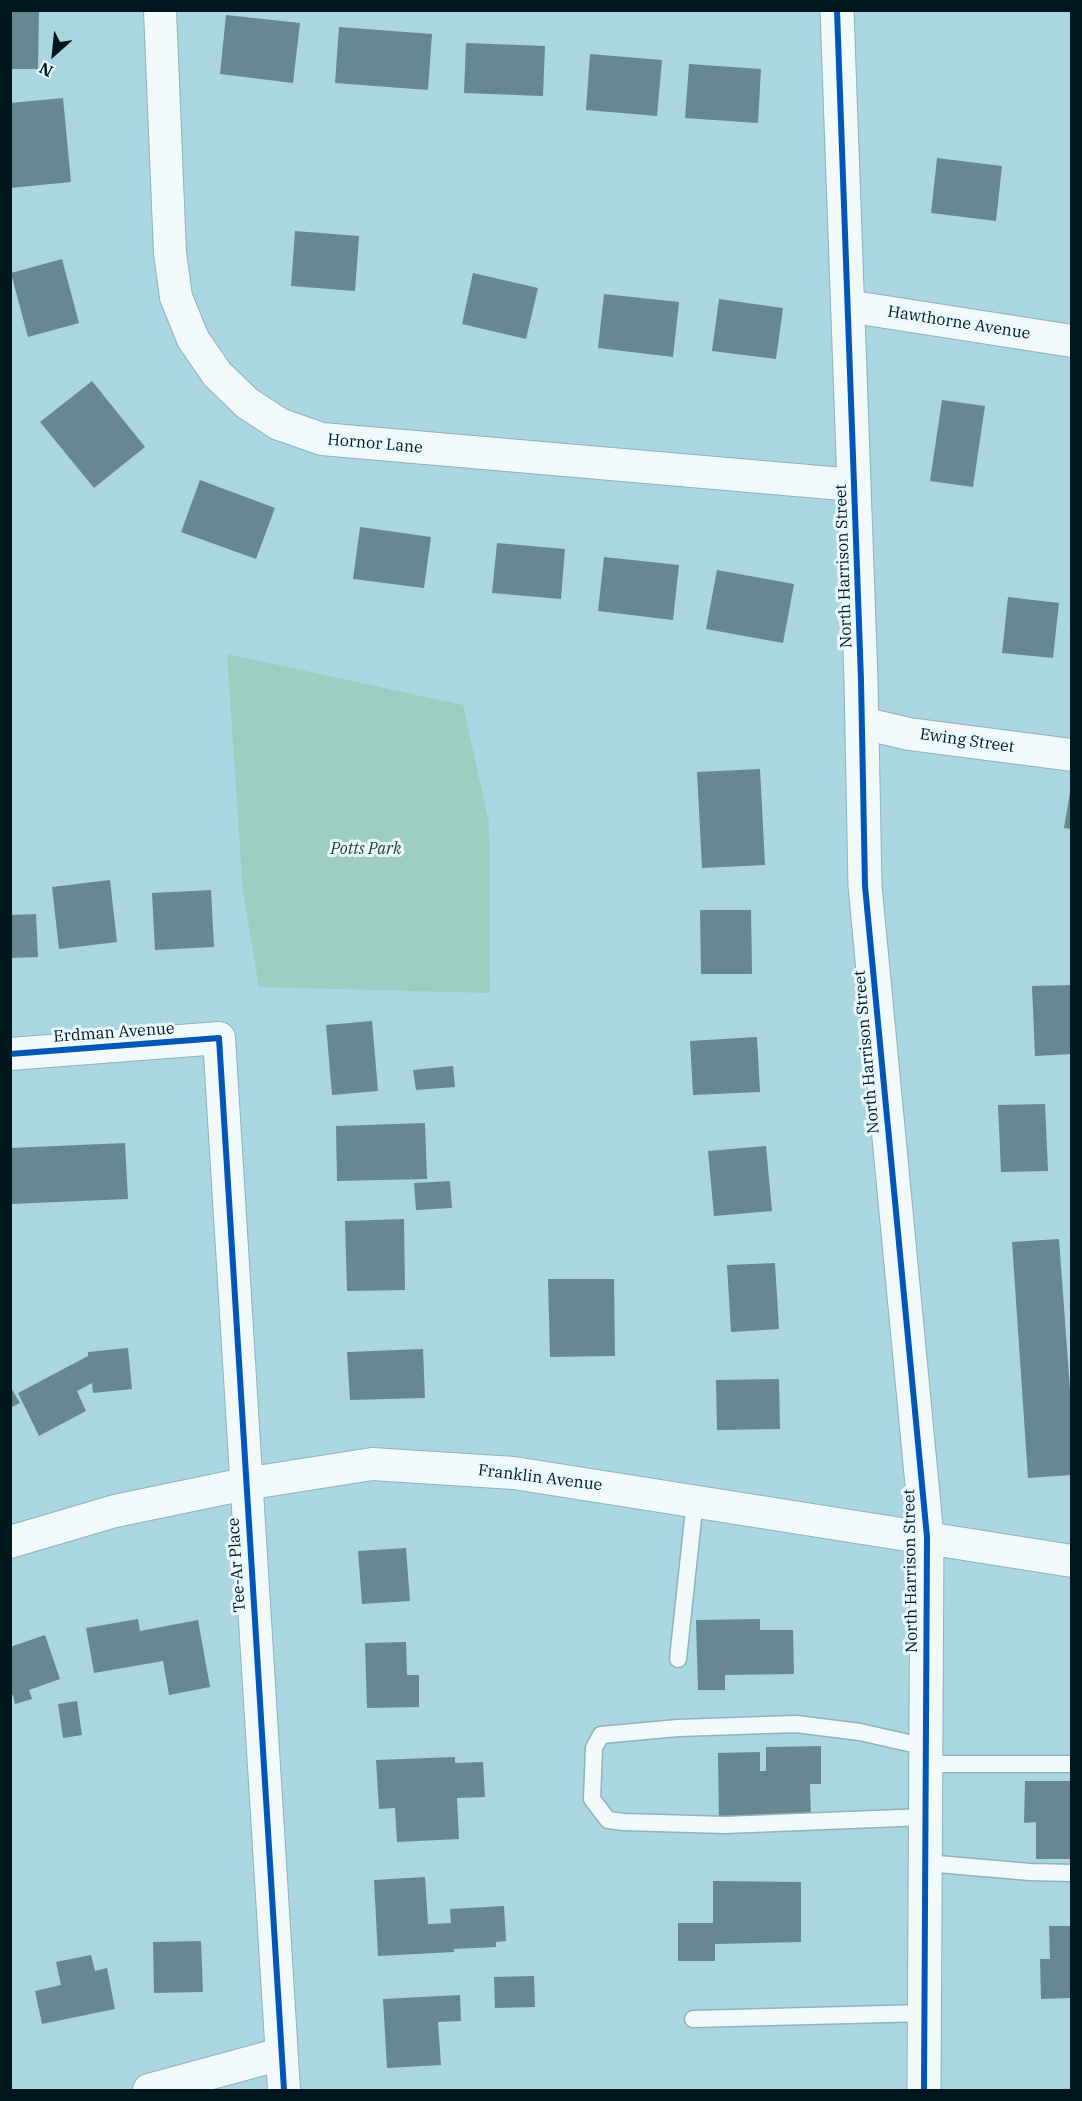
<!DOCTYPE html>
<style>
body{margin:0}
#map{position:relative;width:1082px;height:2101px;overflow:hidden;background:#aad6e2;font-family:"IBM Plex Serif",serif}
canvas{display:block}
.frame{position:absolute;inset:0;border:12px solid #00171d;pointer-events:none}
.north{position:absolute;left:24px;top:24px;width:60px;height:60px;-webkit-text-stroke:4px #eaf9fd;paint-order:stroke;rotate:207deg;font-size:16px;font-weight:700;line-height:24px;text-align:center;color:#00171d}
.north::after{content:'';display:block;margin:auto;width:21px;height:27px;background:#00171d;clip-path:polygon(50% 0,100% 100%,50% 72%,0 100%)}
</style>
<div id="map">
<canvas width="1082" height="2101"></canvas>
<div class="frame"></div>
<div class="north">N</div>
</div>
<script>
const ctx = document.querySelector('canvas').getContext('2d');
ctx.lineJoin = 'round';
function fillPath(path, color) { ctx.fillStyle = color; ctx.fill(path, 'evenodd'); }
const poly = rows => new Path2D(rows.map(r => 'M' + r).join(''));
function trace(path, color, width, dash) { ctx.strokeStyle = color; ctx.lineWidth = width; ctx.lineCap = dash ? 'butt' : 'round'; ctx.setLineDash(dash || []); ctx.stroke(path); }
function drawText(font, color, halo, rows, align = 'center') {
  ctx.font = font + ' "IBM Plex Serif",serif'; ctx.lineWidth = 6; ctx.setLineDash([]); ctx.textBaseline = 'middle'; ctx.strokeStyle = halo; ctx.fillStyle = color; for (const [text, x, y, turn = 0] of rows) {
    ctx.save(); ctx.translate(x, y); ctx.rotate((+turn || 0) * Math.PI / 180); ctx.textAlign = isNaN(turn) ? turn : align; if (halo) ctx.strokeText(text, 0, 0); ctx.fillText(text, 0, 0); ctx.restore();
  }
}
fillPath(poly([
 [227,654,463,705,489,823,490,993,259,987,243,892]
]), '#9ccdc0');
fillPath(poly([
 [10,10,39,10,38,69,10,69],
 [226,15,300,23,293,83,220,74],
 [339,27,432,34,428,90,335,83],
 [466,43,545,46,543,96,464,93],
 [590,54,662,60,657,116,586,110],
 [689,64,761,69,758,123,685,118],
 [63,98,71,182,10,188,10,103],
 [937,158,1002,166,996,221,931,213],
 [295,231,359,236,355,291,291,286],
 [62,259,79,323,28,337,11,273],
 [473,273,538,288,526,339,462,324],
 [604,294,679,302,673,357,598,348],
 [719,299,783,308,776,359,712,351],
 [92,381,145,447,94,488,40,422],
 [942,400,985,406,973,487,930,481],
 [200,480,275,508,256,559,181,532],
 [360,527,431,537,424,588,353,579],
 [497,543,565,549,561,599,492,593],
 [604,557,679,565,673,620,598,611],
 [717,570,794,584,783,643,706,629],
 [1008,597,1059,603,1053,658,1002,653],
 [760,769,765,865,702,868,697,772],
 [1070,792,1072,792,1072,829,1064,828],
 [110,880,117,942,59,949,52,887],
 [211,890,214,947,155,950,152,893],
 [700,910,751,910,752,974,701,974],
 [36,914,38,957,10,958,10,915],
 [1072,985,1072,1054,1035,1056,1032,986],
 [372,1021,378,1091,332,1095,326,1025],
 [757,1037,760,1092,693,1095,690,1041],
 [453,1066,455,1087,416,1090,413,1070],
 [1045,1104,1048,1171,1001,1172,998,1105],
 [425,1123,427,1179,337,1181,336,1126],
 [125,1143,128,1199,10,1204,10,1148],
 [766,1146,772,1211,714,1216,708,1151],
 [450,1181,452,1208,416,1210,414,1183],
 [404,1219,405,1290,347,1291,345,1221],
 [1059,1239,1072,1417,1072,1475,1028,1478,1012,1242],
 [775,1263,779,1329,731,1332,727,1265],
 [548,1279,614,1279,615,1356,550,1357],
 [128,1348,132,1389,93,1393,92,1383,77,1391,86,1411,39,1436,18,1393,88,1356,88,1352],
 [423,1349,425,1398,350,1400,347,1352],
 [779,1379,780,1429,717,1430,716,1380],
 [10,1386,20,1403,10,1408],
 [406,1548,410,1601,362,1604,358,1551],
 [138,1619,140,1631,198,1620,210,1687,169,1695,163,1661,94,1673,86,1628],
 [760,1619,760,1630,793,1630,794,1674,725,1675,725,1690,698,1690,696,1620],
 [45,1635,60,1679,29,1690,32,1699,15,1704,13,1695,10,1696,10,1647],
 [406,1642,407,1675,419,1675,419,1707,367,1708,365,1643],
 [77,1701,82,1735,63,1738,58,1704],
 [821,1746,821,1784,810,1784,811,1818,719,1820,718,1753,760,1752,760,1771,766,1771,766,1747],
 [455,1757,455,1763,483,1762,485,1797,457,1798,459,1839,397,1842,395,1808,379,1809,376,1760],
 [1025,1781,1072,1781,1072,1859,1036,1859,1036,1822,1024,1823],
 [425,1877,428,1924,451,1923,450,1909,504,1906,506,1941,496,1942,496,1947,454,1949,454,1952,378,1956,374,1880],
 [713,1881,801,1882,801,1942,715,1944,715,1961,678,1961,678,1923,713,1923],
 [1049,1926,1072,1926,1072,1998,1041,1999,1040,1959,1050,1959],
 [201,1941,203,1992,154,1993,153,1942],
 [91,1955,95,1971,107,1968,115,2009,42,2024,35,1991,61,1985,56,1962],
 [534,1976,535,2007,495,2008,494,1977],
 [460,1995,461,2021,438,2022,441,2065,387,2068,383,1999]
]), '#688891');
const lane = poly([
 [678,1659,695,1500],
 [926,1764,1072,1764],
 [925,1817,725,1825,624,1822,608,1820,592,1799,594,1748,601,1735,678,1728,796,1724,860,1732,926,1747],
 [926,1863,1030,1872,1072,1873],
 [693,2019,925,2013]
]);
const street = poly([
 [160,10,170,253,176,297,193,339,217,374,247,403,279,424,322,439,854,485],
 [847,306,1072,341],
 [862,723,909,734,1072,755],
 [10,1054,219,1038,284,2090],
 [10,1542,115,1511,245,1484,372,1464,514,1473,1072,1561],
 [149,2090,281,2054]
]);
const secondary = poly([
 [837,10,861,680,865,886,927,1537,924,2090]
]);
trace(lane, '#8fb2bb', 19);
trace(street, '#8fb2bb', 34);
trace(secondary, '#8fb2bb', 35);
trace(lane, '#f2f9fb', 16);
trace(street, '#f2f9fb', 32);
trace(secondary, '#f2f9fb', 33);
trace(poly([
 [837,10,861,680,865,886,927,1537,924,2090],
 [10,1054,219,1038,284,2090]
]), '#0057b8', 6);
drawText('16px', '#00171d', '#eaf9fd', [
 ["Hawthorne Avenue",959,323,9],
 ["Hornor Lane",375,444,5],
 ["North Harrison Street",844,566,-92],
 ["Ewing Street",967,741,8],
 ["Erdman Avenue",114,1033,-4],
 ["North Harrison Street",867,1052,-95],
 ["Franklin Avenue",540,1478,7],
 ["Tee-Ar Place",237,1565,-94],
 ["North Harrison Street",911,1571,-91]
]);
drawText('italic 16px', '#163c28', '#eaf9fd', [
 ["Potts Park",366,849]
]);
</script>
